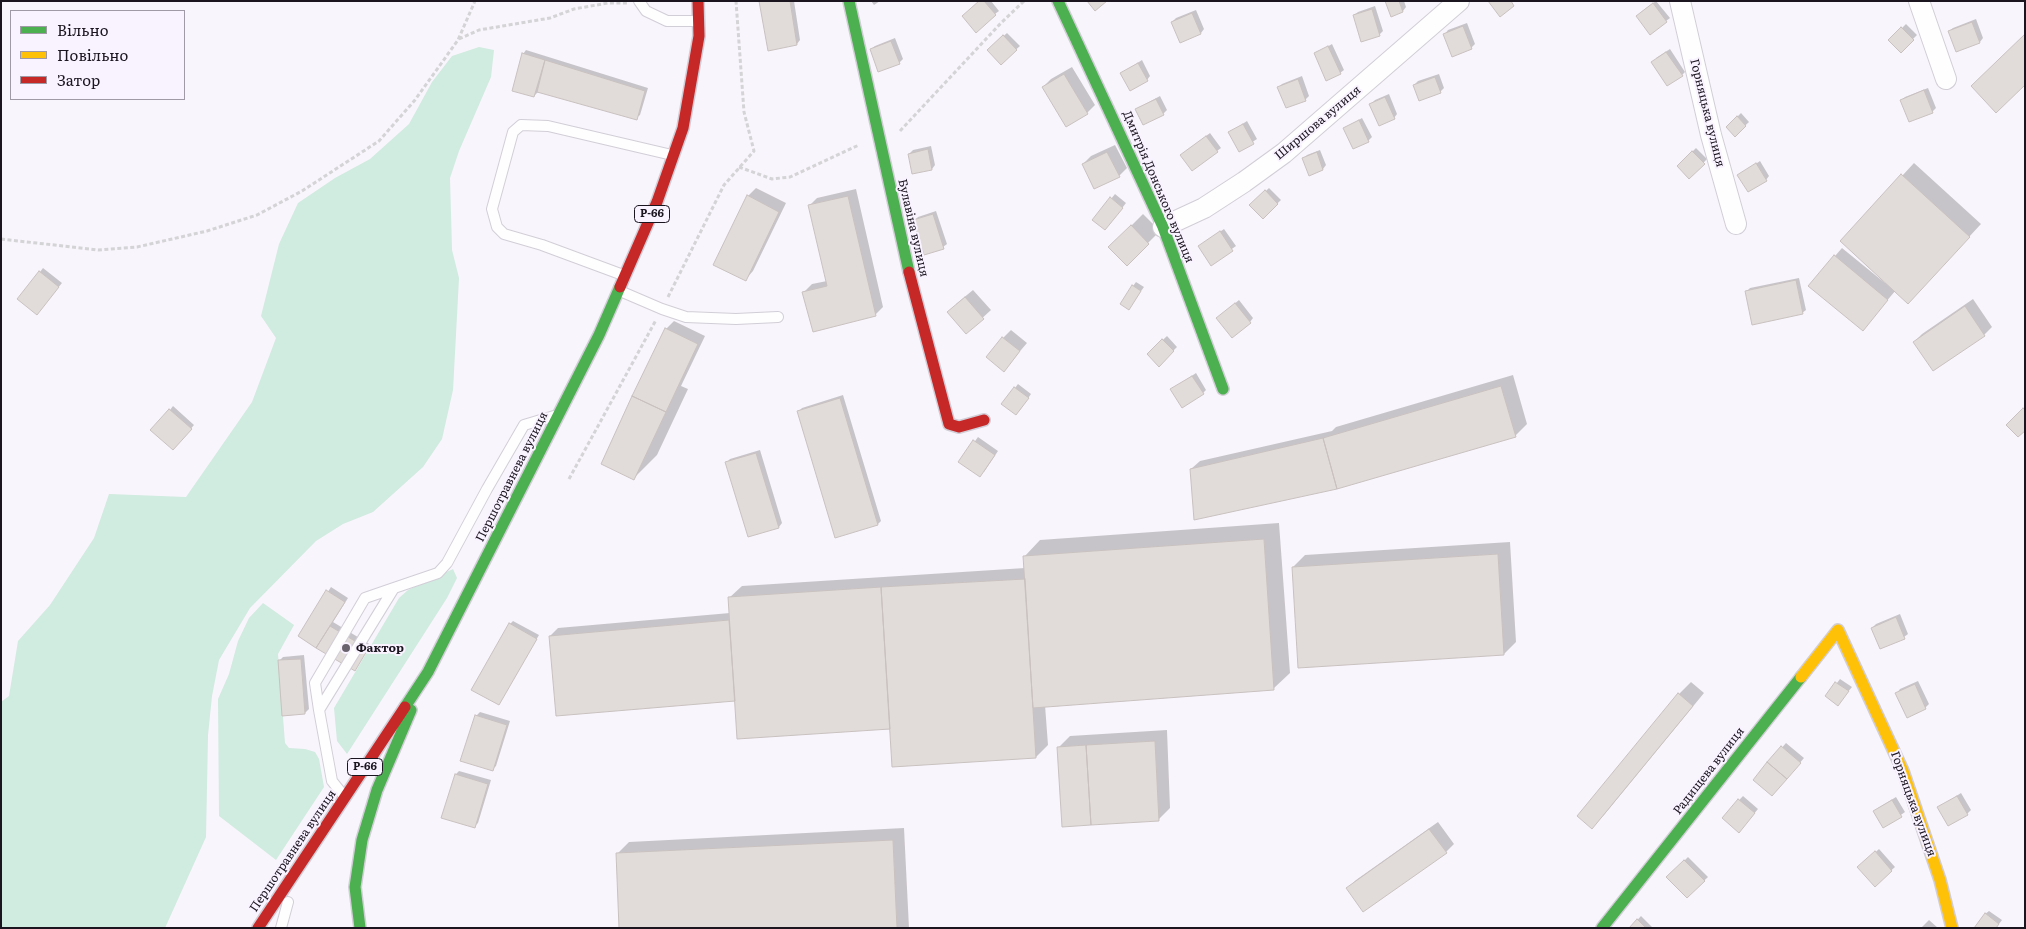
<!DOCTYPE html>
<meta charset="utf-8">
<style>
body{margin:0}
#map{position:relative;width:2026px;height:929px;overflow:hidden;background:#f9f5fc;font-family:Literata,serif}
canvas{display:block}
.frame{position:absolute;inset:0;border:2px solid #1b1520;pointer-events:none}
.legend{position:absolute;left:10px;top:10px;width:175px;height:90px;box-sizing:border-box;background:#f9f2ff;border:1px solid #a09aa6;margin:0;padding:6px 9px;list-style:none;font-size:15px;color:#1b1520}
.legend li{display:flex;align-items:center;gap:10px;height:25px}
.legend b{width:25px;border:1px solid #a09aa6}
</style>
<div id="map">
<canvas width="2026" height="929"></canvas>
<div class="frame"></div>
<ul class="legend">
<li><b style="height:6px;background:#4caf50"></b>Вільно</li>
<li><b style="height:6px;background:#ffc107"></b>Повільно</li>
<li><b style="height:6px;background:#c62828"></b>Затор</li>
</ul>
</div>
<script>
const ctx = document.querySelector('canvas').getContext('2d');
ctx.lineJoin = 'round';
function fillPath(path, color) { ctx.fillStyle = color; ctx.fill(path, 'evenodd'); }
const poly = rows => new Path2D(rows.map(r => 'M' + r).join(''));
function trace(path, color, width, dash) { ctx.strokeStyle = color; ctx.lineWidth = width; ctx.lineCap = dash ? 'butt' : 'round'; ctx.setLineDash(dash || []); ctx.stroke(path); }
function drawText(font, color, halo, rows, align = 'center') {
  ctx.font = font + ' Literata,serif'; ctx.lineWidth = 4; ctx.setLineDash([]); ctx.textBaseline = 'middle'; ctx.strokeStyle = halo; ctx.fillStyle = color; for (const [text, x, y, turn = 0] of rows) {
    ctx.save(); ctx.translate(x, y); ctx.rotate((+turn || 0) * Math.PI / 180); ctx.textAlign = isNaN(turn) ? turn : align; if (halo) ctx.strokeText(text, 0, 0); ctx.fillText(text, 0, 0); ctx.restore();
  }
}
fillPath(poly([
 [479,47,494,50,491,77,459,151,450,178,452,250,459,278,453,390,442,439,423,467,373,512,343,524,316,541,250,608,219,660,212,696,208,735,206,837,165,928,1,928,1,702,9,696,18,641,50,605,94,538,109,494,186,497,252,402,276,338,261,316,279,244,298,203,335,178,370,159,409,124,432,82,452,56],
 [453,569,457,578,447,598,347,754,337,741,334,708,399,598,408,590],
 [263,603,294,625,278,654,285,743,289,748,305,749,315,752,319,759,324,787,276,860,219,816,218,699,229,674,238,641,249,618]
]), '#d0ebdf');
fillPath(poly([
 [760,1,794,1,800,40,797,44,769,49],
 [871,1,880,1,874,5],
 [981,1,991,1,999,11,995,14],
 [1386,1,1404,1,1406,7,1403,11,1391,15],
 [1656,1,1670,18,1666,21,1641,12],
 [1375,6,1383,31,1379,35,1354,15,1358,12],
 [1196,10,1204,29,1201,33,1172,22,1176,18],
 [1976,19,1983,38,1980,42,1949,31,1953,28],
 [1467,23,1475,44,1471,48,1445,34,1448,30],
 [1906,24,1917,35,1901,51,1890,40],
 [1007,33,1020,46,1001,63,988,50],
 [895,38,903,59,899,63,871,49,875,46],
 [1332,44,1344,70,1340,73,1315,54],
 [1670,49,1685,72,1682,75,1656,58],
 [526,50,648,88,640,115,636,118,538,92,534,96,523,54],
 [1142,60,1150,76,1147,80,1122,73],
 [1072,67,1095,105,1087,113,1043,87,1051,79],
 [1439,74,1444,88,1440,92,1414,85,1418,81],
 [1302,76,1309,96,1305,100,1279,87,1282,84],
 [1928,88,1936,108,1932,112,1902,100,1905,97],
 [1389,94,1397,114,1394,118,1371,104,1375,100],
 [1160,96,1167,110,1163,114,1136,109],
 [1741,113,1749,122,1735,135,1727,127],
 [1362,118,1372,137,1368,141,1345,128],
 [1247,121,1257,139,1240,150,1230,132],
 [1210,133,1221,148,1217,151,1186,151],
 [1115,145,1127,168,1119,176,1083,164,1091,156],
 [931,146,935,165,932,169,909,154,913,150],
 [1696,148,1707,159,1690,177,1678,166],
 [1320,150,1326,165,1323,169,1304,158,1307,155],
 [1760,161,1769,176,1766,180,1739,175],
 [1914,163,1981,224,1920,290,1896,290,1863,329,1835,256,1842,248,1885,283,1886,281,1842,241],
 [756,188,786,203,753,271,746,279,748,196],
 [1269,188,1281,200,1263,217,1251,205],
 [856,189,883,307,875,315,804,292,812,284,827,281,809,206,817,198],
 [1115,194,1126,203,1109,225,1094,220],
 [936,211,947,244,943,247,914,221,918,217],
 [1143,214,1160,231,1127,264,1110,247],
 [1224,229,1236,246,1211,264,1203,243],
 [43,268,62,283,40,310,40,272],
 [1799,278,1806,310,1802,313,1746,292,1750,288],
 [1136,282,1144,287,1129,308,1133,286],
 [973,290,991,310,966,333,956,304],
 [1973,299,1992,327,1984,335,1934,370,1914,342,1922,334],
 [1239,300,1253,318,1250,322,1221,315],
 [674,321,705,336,681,386,688,389,657,455,634,478,666,329],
 [1011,330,1027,343,1004,370,1003,338],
 [1167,336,1177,347,1159,365,1148,354],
 [1196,373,1206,390,1203,393,1172,389],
 [1513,375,1527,424,1515,436,1191,469,1200,461,1332,431,1336,427],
 [1018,384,1031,394,1020,410,1015,388],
 [843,395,881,521,878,524,798,412,802,408],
 [173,406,194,425,177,445,170,410],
 [978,437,998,451,984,472,960,462],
 [760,450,782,523,779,527,749,536,726,463,730,459],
 [1279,523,1290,673,1273,689,1045,705,1048,745,1036,757,736,698,550,636,558,628,730,613,729,598,742,586,1025,568,1024,557,1040,540],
 [1510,542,1516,642,1504,654,1293,567,1305,555],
 [331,587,348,598,333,622,371,645,354,670,299,636],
 [1900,614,1908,634,1904,637,1872,628,1876,624],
 [513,621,539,635,499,704,510,624],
 [304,655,309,709,305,713,279,661,283,657],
 [1840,679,1852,687,1838,704,1827,696],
 [1918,681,1929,704,1925,708,1907,716,1897,693,1900,689],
 [1691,682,1704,693,1604,815,1592,827,1679,694],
 [480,712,510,721,496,766,492,770,476,716],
 [1167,730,1170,808,1158,820,1058,748,1070,736],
 [1786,743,1804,758,1776,791,1754,780],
 [459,771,491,780,478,823,474,827,456,774],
 [1961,793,1971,810,1967,814,1939,807],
 [1743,796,1758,809,1743,827,1723,817],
 [1896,797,1905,812,1884,827,1878,808],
 [1438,822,1454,844,1446,852,1348,888,1356,880],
 [904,828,909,928,620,928,617,854,629,842],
 [1879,849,1895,867,1875,885,1859,867],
 [1688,857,1708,877,1687,897,1668,877],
 [1989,911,2002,920,1996,928,1985,914],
 [1641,916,1653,928,1630,928],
 [1929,920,1938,928,1921,928]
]), '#0003');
const building = poly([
 [759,1,790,1,797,45,768,51,759,1],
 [979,1,984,1,996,15,976,33,962,16,979,1],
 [1087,1,1107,1,1095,11,1087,1],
 [1385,1,1399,1,1403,12,1391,17,1385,1],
 [1488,1,1511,1,1514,6,1500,17,1488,1],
 [1653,3,1667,22,1650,35,1636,16,1653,3],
 [1372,9,1380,36,1361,42,1353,15,1372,9],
 [1192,13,1201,34,1180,43,1171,22,1192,13],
 [1972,22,1980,43,1956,52,1948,31,1972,22],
 [1463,26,1472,49,1452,57,1443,34,1463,26],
 [1901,27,1914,40,1901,53,1888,40,1901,27],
 [2025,34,2025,85,1996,113,1971,86,2025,34],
 [1003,35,1017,50,1001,65,987,50,1003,35],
 [891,41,900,64,878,72,870,49,891,41],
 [1328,46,1341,74,1326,81,1314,53,1328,46],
 [1666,52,1683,76,1667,86,1651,62,1666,52],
 [522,53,545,60,534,97,512,91,522,53],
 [545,60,645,91,637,120,537,92,545,60],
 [1138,63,1148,81,1130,91,1120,73,1138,63],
 [1064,74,1088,114,1066,127,1042,87,1064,74],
 [1435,77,1441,93,1419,101,1413,85,1435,77],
 [1298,79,1306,101,1286,108,1277,87,1298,79],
 [1924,90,1933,113,1909,122,1900,100,1924,90],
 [1385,97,1395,119,1379,126,1369,104,1385,97],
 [1156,99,1164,115,1143,125,1135,109,1156,99],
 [1737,116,1746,126,1735,137,1726,127,1737,116],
 [1359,120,1369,142,1353,149,1343,128,1359,120],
 [1243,124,1254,144,1239,152,1228,132,1243,124],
 [1206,136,1218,152,1192,171,1180,155,1206,136],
 [928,149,932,170,912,174,908,154,928,149],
 [1692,151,1705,164,1689,179,1677,166,1692,151],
 [1107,152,1120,177,1094,189,1082,164,1107,152],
 [1317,152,1323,170,1309,176,1302,158,1317,152],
 [1756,163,1767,181,1748,192,1737,175,1756,163],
 [1901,174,1970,237,1908,304,1840,241,1901,174],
 [1265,190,1278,204,1263,219,1249,205,1265,190],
 [747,195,779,212,746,281,713,265,747,195],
 [848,196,876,316,813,332,802,292,827,286,808,205,848,196],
 [1110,197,1123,208,1105,230,1092,220,1110,197],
 [933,214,944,249,924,255,913,220,933,214],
 [1131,225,1149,244,1127,266,1108,247,1131,225],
 [1220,231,1233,251,1211,266,1198,246,1220,231],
 [1834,255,1888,300,1863,331,1808,286,1834,255],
 [39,271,59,287,37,315,17,299,39,271],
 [1796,280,1803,314,1752,325,1745,291,1796,280],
 [1132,285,1141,291,1129,310,1120,304,1132,285],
 [965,297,984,319,966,334,947,312,965,297],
 [1235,303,1251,323,1232,338,1216,318,1235,303],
 [1965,306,1985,336,1933,371,1913,342,1965,306],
 [665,328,698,344,666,412,632,396,665,328],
 [1002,337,1020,351,1004,372,986,357,1002,337],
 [1162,339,1174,351,1159,367,1147,354,1162,339],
 [1192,376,1204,394,1182,408,1170,389,1192,376],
 [1501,386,1516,437,1337,489,1323,438,1501,386],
 [1014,387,1029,398,1016,415,1001,404,1014,387],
 [632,396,666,412,634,480,601,464,632,396],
 [840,398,878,525,835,538,797,411,840,398],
 [2023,408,2025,410,2025,431,2018,437,2006,425,2023,408],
 [169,409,192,429,173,450,150,430,169,409],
 [1323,438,1337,489,1194,520,1190,469,1323,438],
 [973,440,995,455,980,477,958,462,973,440],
 [756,453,779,528,748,537,725,462,756,453],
 [1264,539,1274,690,1033,708,1023,556,1264,539],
 [1498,554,1504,655,1298,668,1292,567,1498,554],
 [1025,579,1036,758,892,767,881,587,1025,579],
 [881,587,890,729,737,739,728,597,881,587],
 [326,590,345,602,316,648,298,636,326,590],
 [1896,617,1905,639,1880,649,1871,628,1896,617],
 [729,620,735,701,556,716,549,636,729,620],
 [509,623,537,639,499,705,471,690,509,623],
 [330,626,368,649,355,671,316,648,330,626],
 [301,659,305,714,282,716,278,660,301,659],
 [1835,682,1849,691,1838,706,1825,696,1835,682],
 [1915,684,1926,709,1907,718,1895,693,1915,684],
 [1678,693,1693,706,1592,829,1577,816,1678,693],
 [475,715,507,725,493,771,460,761,475,715],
 [1155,741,1159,821,1091,825,1086,745,1155,741],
 [1086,745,1091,825,1062,827,1057,747,1086,745],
 [1781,746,1801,763,1787,779,1767,762,1781,746],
 [1767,762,1787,779,1772,796,1753,780,1767,762],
 [455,774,488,784,475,828,441,818,455,774],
 [1957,796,1968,815,1948,826,1937,807,1957,796],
 [1738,799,1755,813,1739,833,1722,818,1738,799],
 [1892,800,1902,817,1883,828,1873,811,1892,800],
 [1429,829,1447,853,1363,912,1346,888,1429,829],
 [893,840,897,928,619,928,616,853,893,840],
 [1875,851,1892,871,1875,887,1857,867,1875,851],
 [1684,860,1705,881,1687,898,1666,877,1684,860],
 [1985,913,1999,924,1996,928,1974,928,1985,913],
 [1637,919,1646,928,1629,928,1637,919]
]);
fillPath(building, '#e1dbd9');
trace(building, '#c8c1c0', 1);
const lane = poly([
 [639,1,646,11,667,21,697,21],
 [623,275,542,245,504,234,497,227,492,209,513,132,521,125,548,126,672,155],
 [620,291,662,309,686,317,736,319,778,317],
 [319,710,315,683,365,598,394,588],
 [344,796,332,781,319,710,394,588,438,573,447,563,487,489,524,425,554,416],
 [281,928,288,902]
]);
const street = poly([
 [1680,1,1711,135,1736,224],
 [1919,1,1946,79],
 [1163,227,1204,208,1244,182,1284,153,1459,1]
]);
const fast = poly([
 [849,1,909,272],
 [1058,1,1163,227,1223,389],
 [405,707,428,672,599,335,620,287],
 [360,928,355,887,362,840,377,790,411,710],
 [1602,928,1801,677]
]);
const slow = poly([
 [1801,677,1838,630,1903,771,1940,880,1952,928]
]);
const jam = poly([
 [909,272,949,424,959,427,984,420],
 [620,287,657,202,683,128,699,36,698,1],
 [258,928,405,707]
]);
trace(lane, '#d2ced7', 12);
trace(street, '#d2ced7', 22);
trace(fast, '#d2ced7', 14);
trace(slow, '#d2ced7', 14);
trace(jam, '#d2ced7', 14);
trace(poly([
 [459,39,479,30,550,18,574,9,608,3,627,3],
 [900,131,1001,23,1024,1],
 [739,167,772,179,790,177,859,145],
 [1,239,98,250,137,247,207,231,257,215,302,191,379,141,415,100,458,40,475,1],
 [668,297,724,185,754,151,744,112,736,1],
 [569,479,656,320]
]), '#d4d3d5', 3, [4, 2.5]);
trace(lane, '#fefeff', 10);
trace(street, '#fefeff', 20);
trace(fast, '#4caf50', 11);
trace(slow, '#ffc107', 11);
trace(jam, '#c62828', 11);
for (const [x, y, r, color] of [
 [346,648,5,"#69636d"]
]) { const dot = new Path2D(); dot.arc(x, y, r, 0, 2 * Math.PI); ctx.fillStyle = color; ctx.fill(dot); trace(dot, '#f9f2ff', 2); }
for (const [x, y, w] of [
 [652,214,35],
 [365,767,35]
]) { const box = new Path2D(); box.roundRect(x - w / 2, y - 8.5, w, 17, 4); ctx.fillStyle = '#f9f2ff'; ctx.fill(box); trace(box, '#1b1520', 1); }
drawText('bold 11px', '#1b1520', null, [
 ["Р-66",652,214],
 ["Р-66",365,767]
]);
drawText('12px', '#1b1520', '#f9f2ff', [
 ["Горняцька вулиця",1707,113,76],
 ["Ширшова вулиця",1318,123,-40],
 ["Дмитрія Донського вулиця",1158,187,67],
 ["Булавіна вулиця",913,228,77],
 ["Першотравнева вулиця",512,477,-63],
 ["Радищева вулиця",1709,771,-52],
 ["Горняцька вулиця",1913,804,70],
 ["Першотравнева вулиця",293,851,-56]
]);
drawText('bold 12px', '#1b1520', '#f9f2ff', [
 ["Фактор",356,648]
], 'left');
</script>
